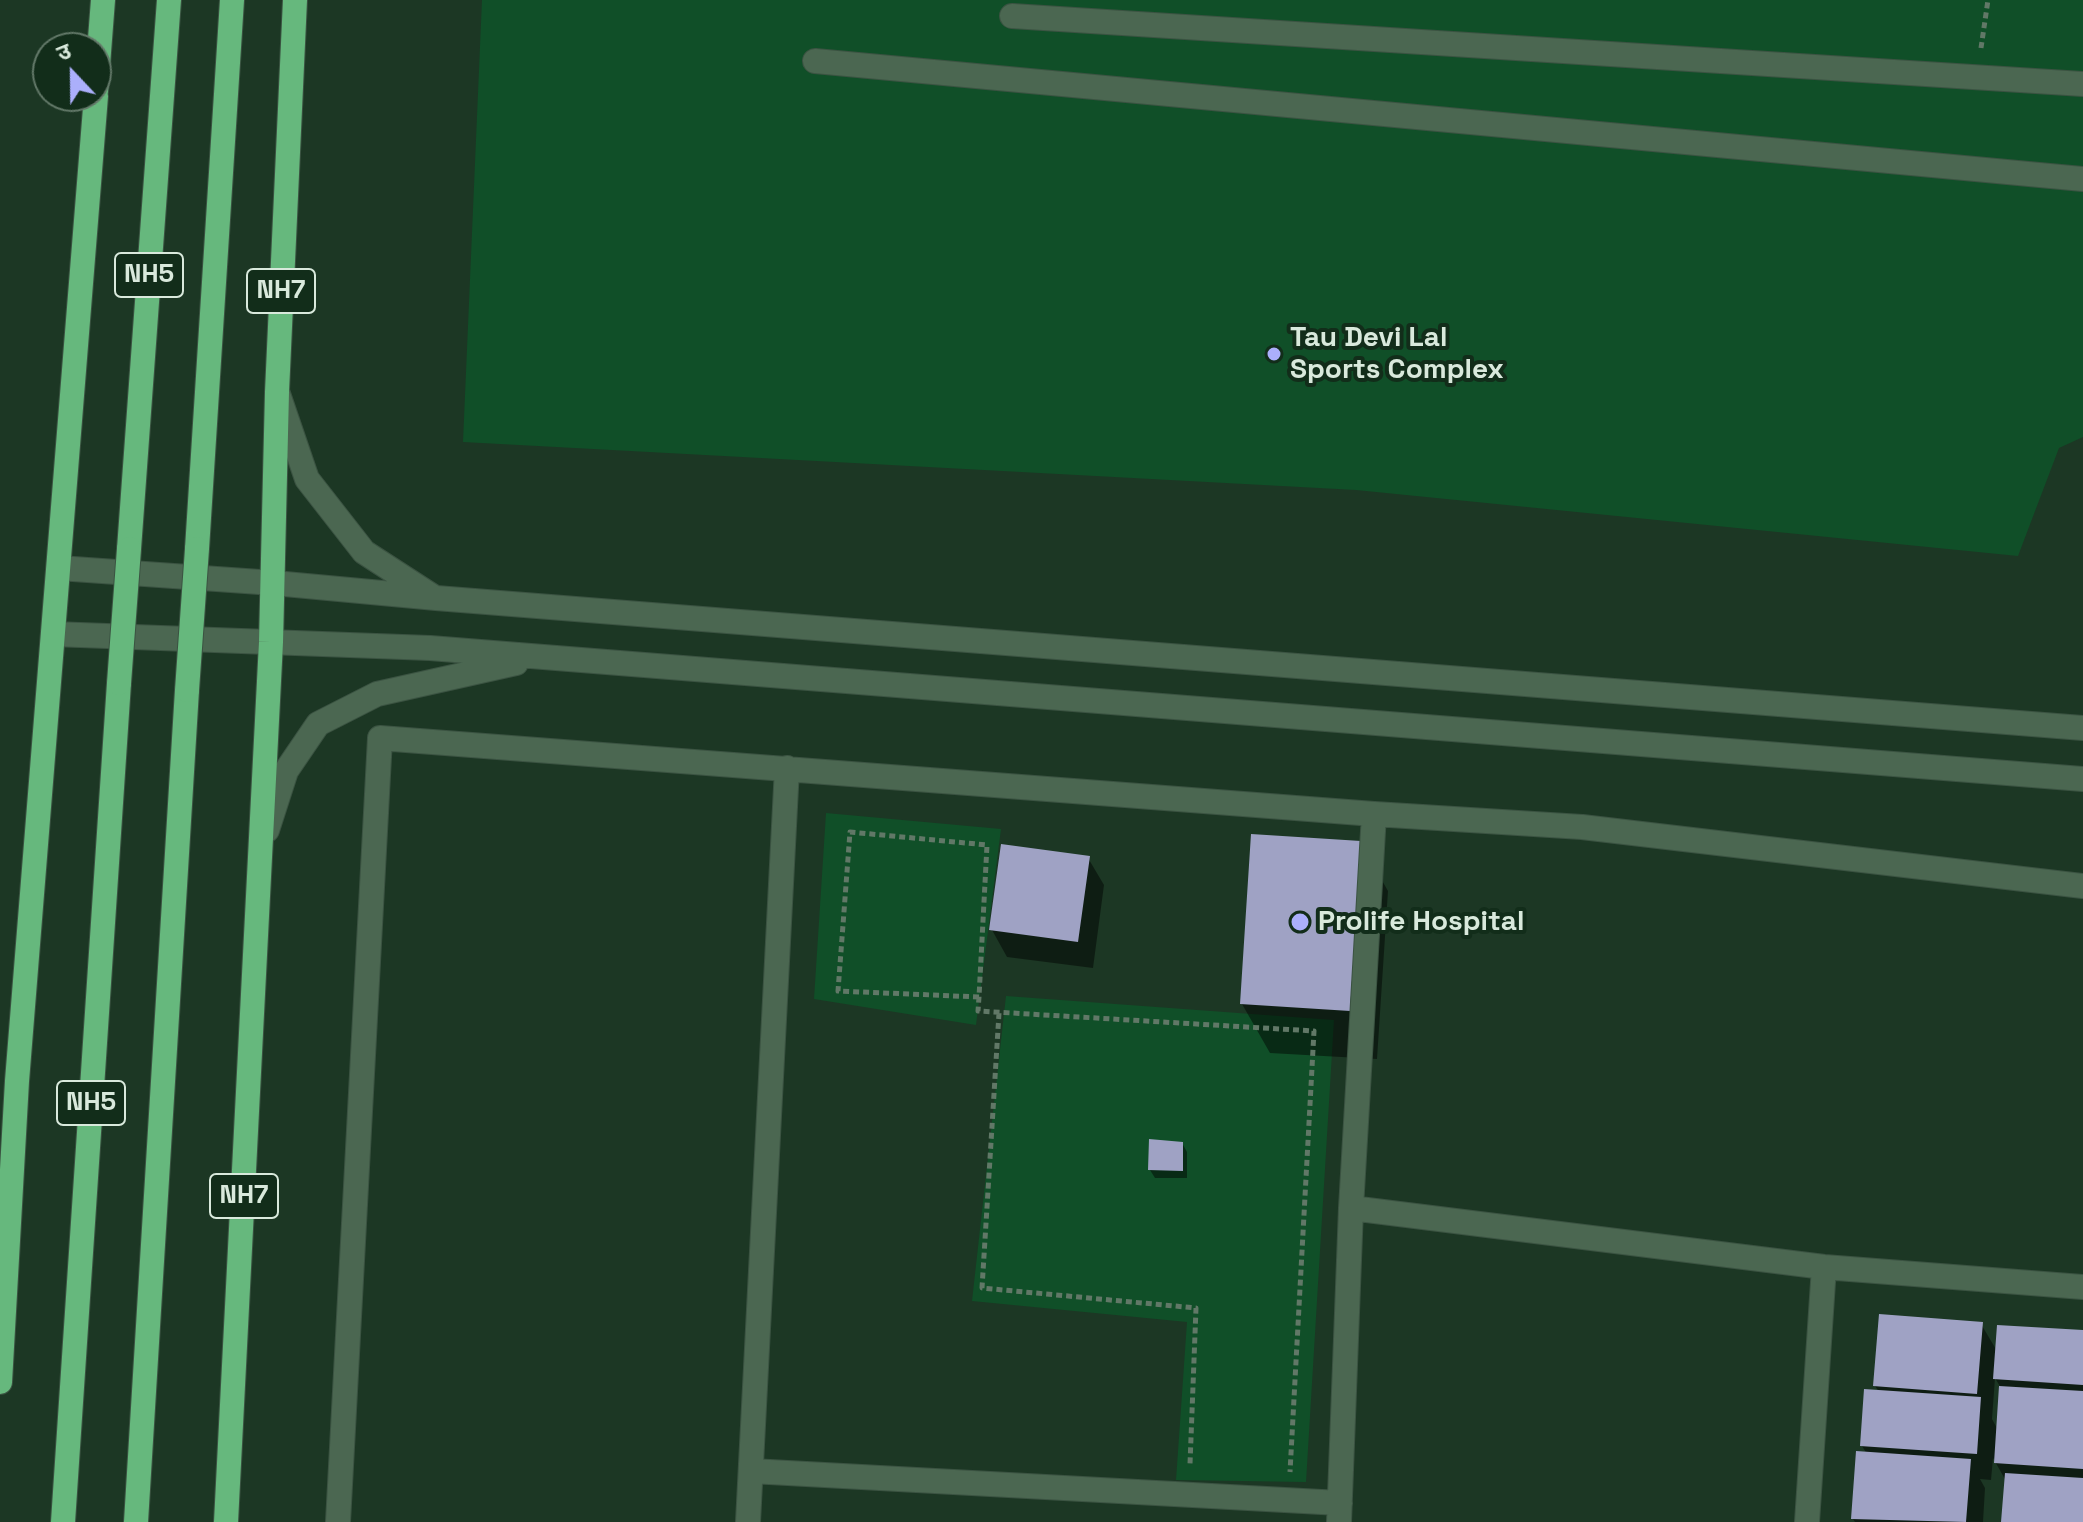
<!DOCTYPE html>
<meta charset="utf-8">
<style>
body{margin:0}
#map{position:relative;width:2083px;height:1522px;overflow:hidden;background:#1c3724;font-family:"Space Grotesk","Noto Sans Devanagari",sans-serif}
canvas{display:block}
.north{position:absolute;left:32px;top:32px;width:80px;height:80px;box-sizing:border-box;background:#122d1a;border:2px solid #627868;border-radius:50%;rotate:338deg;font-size:22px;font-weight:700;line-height:32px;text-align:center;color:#d9e9dc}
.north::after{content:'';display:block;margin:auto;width:28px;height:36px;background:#abaffb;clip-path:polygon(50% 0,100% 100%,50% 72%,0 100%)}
</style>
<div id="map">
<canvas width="2083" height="1522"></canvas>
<div class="north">उ</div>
</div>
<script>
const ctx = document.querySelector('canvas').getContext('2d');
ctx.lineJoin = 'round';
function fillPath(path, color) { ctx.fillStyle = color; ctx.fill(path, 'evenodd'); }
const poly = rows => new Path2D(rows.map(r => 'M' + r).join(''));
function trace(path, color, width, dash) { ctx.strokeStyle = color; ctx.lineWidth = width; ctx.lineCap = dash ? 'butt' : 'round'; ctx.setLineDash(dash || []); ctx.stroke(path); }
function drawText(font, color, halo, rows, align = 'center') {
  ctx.font = font + ' "Space Grotesk",sans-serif'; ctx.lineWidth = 8; ctx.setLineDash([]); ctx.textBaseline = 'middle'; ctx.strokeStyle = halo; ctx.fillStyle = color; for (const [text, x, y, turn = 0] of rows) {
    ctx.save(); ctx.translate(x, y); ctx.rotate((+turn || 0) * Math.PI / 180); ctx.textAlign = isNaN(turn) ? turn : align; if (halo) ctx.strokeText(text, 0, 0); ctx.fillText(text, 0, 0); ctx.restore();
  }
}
fillPath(poly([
 [482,0,2083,0,2083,437,2059,448,2018,556,1356,490,463,442],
 [826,813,1001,829,976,1025,814,999],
 [1006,996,1334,1020,1306,1482,1176,1480,1187,1322,972,1301]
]), '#104f28');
fillPath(poly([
 [1360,842,1388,891,1377,1059,1270,1053,1242,1004],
 [1088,858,1104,885,1093,968,1007,957,992,930],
 [1182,1143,1187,1152,1187,1178,1155,1178,1150,1170],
 [1981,1324,1997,1351,2083,1332,2083,1522,2004,1522,2006,1481,1993,1458,1991,1480,1980,1479,1985,1488,1983,1522,1855,1522,1853,1519,1867,1454,1862,1446,1879,1392,1875,1386],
 [1995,1378,2001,1388,1998,1430,1992,1419]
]), '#0007');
fillPath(poly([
 [1251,834,1361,841,1350,1011,1240,1004],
 [1001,844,1090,856,1078,942,989,930],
 [1149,1139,1183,1142,1183,1171,1148,1170],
 [1879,1314,1983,1322,1977,1394,1873,1386],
 [1997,1325,2083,1330,2083,1385,1993,1379],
 [1999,1386,2083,1391,2083,1469,1994,1463],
 [1864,1389,1981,1397,1977,1454,1860,1446],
 [1856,1451,1971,1459,1966,1522,1851,1519],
 [2005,1473,2083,1478,2083,1522,2001,1522]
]), '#9fa2c4');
const minor = poly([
 [1012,16,2083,84],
 [815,61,2083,179],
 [278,394,307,479,364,552,432,596],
 [59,568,274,583,436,598,2083,728],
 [53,634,430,648,2083,779],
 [267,830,286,771,318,724,377,694,516,663],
 [1351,1208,1824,1267,2083,1287],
 [751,1471,1340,1503],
 [338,1522,380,738,1374,814,1582,827,2083,886],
 [748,1522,787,768],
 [1339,1522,1351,1208,1374,814],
 [1807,1522,1824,1267]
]);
const highway = poly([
 [96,91,103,0],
 [129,549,169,0],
 [197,549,232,0],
 [0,1382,17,1081,96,96],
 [63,1522,119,683],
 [136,1522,187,690],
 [226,1522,271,642,277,392,295,0]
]);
trace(minor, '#3b5342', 26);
trace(highway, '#3b5342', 26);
trace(poly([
 [1981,48,1988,0],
 [979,997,838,991,850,832,987,845,979,997,978,1011,1314,1031,1290,1472],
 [999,1013,982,1288,1196,1308,1190,1464]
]), '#617867', 5, [6, 4]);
trace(minor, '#4b6751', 24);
trace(highway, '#66b87d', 24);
const highwayBridge = poly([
 [119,683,129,549],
 [187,690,197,549]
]);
trace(highwayBridge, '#3b5342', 26, []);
trace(highwayBridge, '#66b87d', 24);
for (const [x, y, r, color] of [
 [1274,354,8,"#abaffb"],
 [1300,922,10,"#abaffb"]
]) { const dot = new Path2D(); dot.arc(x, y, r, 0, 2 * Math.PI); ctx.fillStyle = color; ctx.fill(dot); trace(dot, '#122d1a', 3); }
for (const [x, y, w] of [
 [149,275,68],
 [281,291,68],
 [91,1103,68],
 [244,1196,68]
]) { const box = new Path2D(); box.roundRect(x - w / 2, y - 22, w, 44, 6); ctx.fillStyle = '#122d1a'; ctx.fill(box); trace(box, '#d9e9dc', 2); }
drawText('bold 26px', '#d9e9dc', null, [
 ["NH5",149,275],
 ["NH7",281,291],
 ["NH5",91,1103],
 ["NH7",244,1196]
]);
drawText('bold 28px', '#d9e9dc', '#122d1a', [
 ["Tau Devi Lal",1290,338],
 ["Sports Complex",1290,370],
 ["Prolife Hospital",1318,922]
], 'left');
</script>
